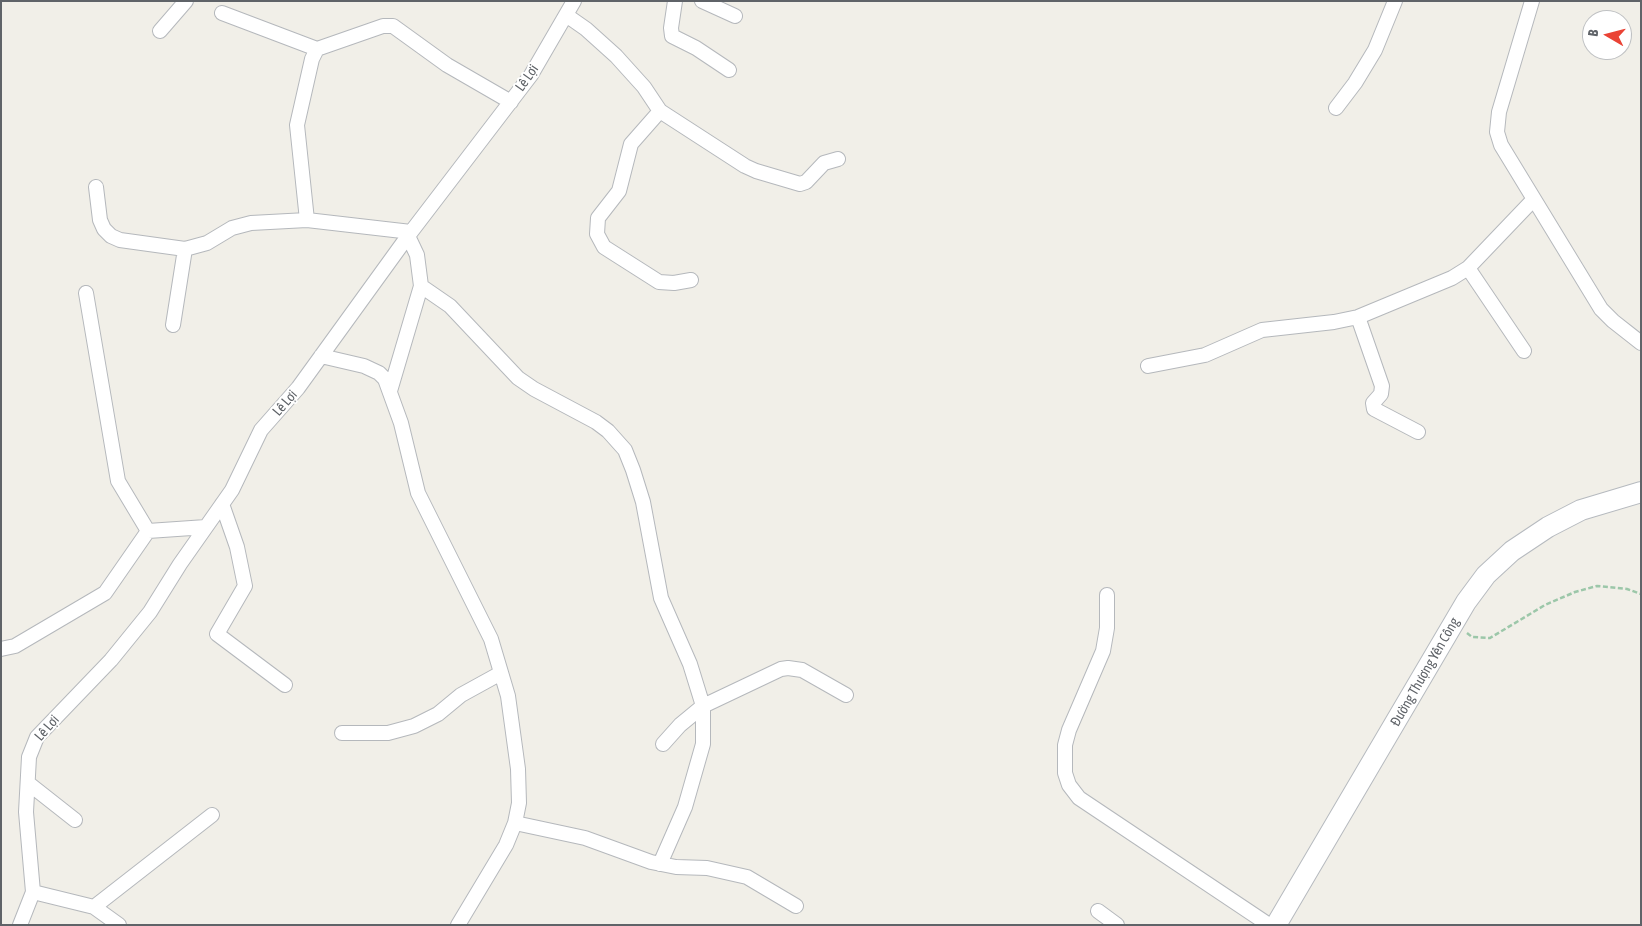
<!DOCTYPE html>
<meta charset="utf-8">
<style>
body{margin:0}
#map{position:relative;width:1642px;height:926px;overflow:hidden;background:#f1efe8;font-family:"Asap Condensed",sans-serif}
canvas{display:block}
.frame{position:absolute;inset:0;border:2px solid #5f6368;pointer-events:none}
.north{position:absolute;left:1582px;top:10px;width:50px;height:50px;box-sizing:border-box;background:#fff;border:1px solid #bfc1c3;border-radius:50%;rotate:278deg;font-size:14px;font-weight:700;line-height:20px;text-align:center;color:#5f6368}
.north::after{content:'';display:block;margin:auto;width:18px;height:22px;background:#ea4335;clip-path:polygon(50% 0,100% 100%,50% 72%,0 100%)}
</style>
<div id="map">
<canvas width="1642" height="926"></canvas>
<div class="frame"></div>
<div class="north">B</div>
</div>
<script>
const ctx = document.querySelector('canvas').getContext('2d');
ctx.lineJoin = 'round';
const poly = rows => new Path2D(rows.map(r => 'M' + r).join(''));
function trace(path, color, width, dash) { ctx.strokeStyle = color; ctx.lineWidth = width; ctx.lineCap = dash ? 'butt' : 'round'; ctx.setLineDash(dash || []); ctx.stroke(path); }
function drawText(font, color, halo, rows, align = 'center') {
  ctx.font = font + ' "Asap Condensed",sans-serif'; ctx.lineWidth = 4; ctx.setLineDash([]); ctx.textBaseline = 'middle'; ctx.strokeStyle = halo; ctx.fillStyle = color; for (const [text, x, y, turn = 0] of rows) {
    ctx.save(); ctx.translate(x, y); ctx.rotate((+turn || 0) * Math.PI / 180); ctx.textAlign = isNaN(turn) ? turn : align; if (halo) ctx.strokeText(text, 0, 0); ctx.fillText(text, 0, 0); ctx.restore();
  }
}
const minor = poly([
 [675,1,671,28,672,36,696,48,729,70],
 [702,1,735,16],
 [1532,1,1499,112,1497,132,1501,145,1601,309,1613,321,1641,343],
 [222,13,317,49],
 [566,15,586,29,616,56,644,87,660,111,745,166,756,171,800,184,806,182,824,163,838,159],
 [160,31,186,1],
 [1336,108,1355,83,1375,50,1395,1],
 [660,111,631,144,619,191,598,218,597,234,604,247,659,282,674,283,691,280],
 [96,187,100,220,104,229,111,236,120,240,185,249,207,243,232,228,251,223,307,220,411,232],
 [307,220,297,125,312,59,317,49,383,26,393,26,447,65,511,102],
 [1468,268,1524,351],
 [421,286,450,306,518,378,534,389,596,422,608,431,625,450,633,470,643,502,661,598,690,664,703,706,703,744,685,807,660,864],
 [86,293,118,481,148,531],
 [1358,317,1382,386,1381,394,1373,403,1374,409,1418,432],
 [173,325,185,249],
 [321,356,364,366,379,373,385,379,401,423,418,493,491,639,508,696,518,769,519,803,515,823,506,845,458,925],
 [1148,366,1205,355,1262,330,1334,322,1358,317,1452,278,1468,268,1533,200],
 [390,391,421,286,417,255,408,236],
 [222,504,237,547,245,586,217,634,285,685],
 [1107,595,1107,628,1103,651,1069,730,1065,745,1065,773,1069,785,1079,798,1269,925],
 [1,649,15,646,105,593,148,531,206,527],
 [342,733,388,733,414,726,438,714,461,695,501,673],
 [663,744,680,725,703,706,781,669,788,668,802,670,846,695],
 [28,783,75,820],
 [515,823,585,838,651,862,676,867,707,868,747,877,796,906],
 [33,892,94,907,119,925],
 [94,907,212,815],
 [1098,911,1117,925],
 [20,925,33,892,26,812,29,757,37,737,111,660,150,612,180,564,232,490,261,430,298,388,408,236,531,75,574,1]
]);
const secondary = poly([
 [1276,925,1466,602,1486,575,1512,551,1548,527,1581,510,1641,492]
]);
trace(minor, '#b5b8bc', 16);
trace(secondary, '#b6babf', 22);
trace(poly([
 [1467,633,1472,637,1490,638,1545,605,1575,592,1597,586,1627,589,1641,594]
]), '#9cc7a9', 2.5, [5, 2.5]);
trace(minor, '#fff', 14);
trace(secondary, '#fff', 20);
drawText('14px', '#5f6368', '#fff', [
 ["Lê Lợi",527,78,-55],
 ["Lê Lợi",285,403,-49],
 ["Đường Thượng Yên Công",1425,672,-60],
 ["Lê Lợi",47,728,-49]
]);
</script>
